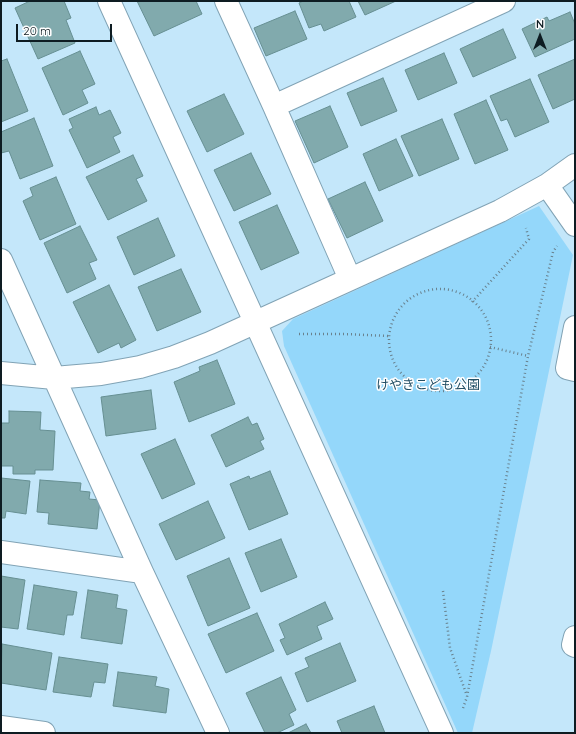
<!DOCTYPE html>
<meta charset="utf-8">
<style>
body{margin:0}
#map{position:relative;width:576px;height:734px;overflow:hidden;background:#c4e7fa;font-family:Quicksand,sans-serif}
canvas{display:block}
.frame{position:absolute;inset:0;border:2px solid #0e1c22;pointer-events:none}
.north{position:absolute;left:520px;top:16px;width:40px;height:40px;-webkit-text-stroke:3px #fff;paint-order:stroke;rotate:0deg;font-size:11px;font-weight:700;line-height:16px;text-align:center;color:#0e1c22}
.north::after{content:'';display:block;margin:auto;width:14px;height:18px;background:#0e1c22;clip-path:polygon(50% 0,100% 100%,50% 72%,0 100%)}
.scale{position:absolute;left:16px;top:24px;width:96px;height:18px;box-sizing:border-box;border:2px solid #0e1c22;border-top:0;padding-left:5px;font-size:12px;line-height:14px;white-space:nowrap;color:#0e1c22;-webkit-text-stroke:3px #fff;paint-order:stroke}
</style>
<div id="map">
<canvas width="576" height="734"></canvas>
<div class="frame"></div>
<div class="north">N</div>
<div class="scale">20 m</div>
</div>
<script>
const ctx = document.querySelector('canvas').getContext('2d');
ctx.lineJoin = 'round';
function fillPath(path, color) { ctx.fillStyle = color; ctx.fill(path, 'evenodd'); }
const poly = rows => new Path2D(rows.map(r => 'M' + r).join(''));
function trace(path, color, width, dash) { ctx.strokeStyle = color; ctx.lineWidth = width; ctx.lineCap = dash ? 'butt' : 'round'; ctx.setLineDash(dash || []); ctx.stroke(path); }
function drawText(font, color, halo, rows, align = 'center') {
  ctx.font = font + ' Quicksand,"Noto Sans JP",sans-serif'; ctx.lineWidth = 3; ctx.setLineDash([]); ctx.textBaseline = 'middle'; ctx.strokeStyle = halo; ctx.fillStyle = color; for (const [text, x, y, turn = 0] of rows) {
    ctx.save(); ctx.translate(x, y); ctx.rotate((+turn || 0) * Math.PI / 180); ctx.textAlign = isNaN(turn) ? turn : align; if (halo) ctx.strokeText(text, 0, 0); ctx.fillText(text, 0, 0); ctx.restore();
  }
}
fillPath(poly([
 [539,206,573,255,491,651,472,733,458,733,284,346,282,331,293,319]
]), '#94d7fa');
const building = poly([
 [30,1,64,1,71,18,66,20,75,43,38,59,15,8,30,1],
 [137,1,196,1,202,14,154,36,137,1],
 [303,1,349,1,356,17,324,31,321,24,309,28,299,3,303,1],
 [358,1,396,1,365,15,358,1],
 [295,11,307,39,266,56,254,28,295,11],
 [570,12,575,24,575,39,535,57,522,29,547,17,549,21,570,12],
 [503,29,516,58,473,77,460,49,503,29],
 [80,51,95,84,82,90,88,103,63,115,42,68,80,51],
 [444,53,457,83,418,100,405,70,444,53],
 [7,59,28,111,1,122,1,61,7,59],
 [575,59,575,99,553,109,538,75,575,59],
 [383,78,397,111,361,126,347,93,383,78],
 [530,79,549,122,515,137,507,119,501,121,490,96,530,79],
 [224,94,244,134,207,152,187,111,224,94],
 [486,100,508,150,475,164,454,114,486,100],
 [330,106,348,147,314,163,295,121,330,106],
 [96,107,99,115,110,110,121,133,113,137,120,152,87,168,69,130,73,128,69,119,96,107],
 [34,118,53,166,20,179,9,151,1,153,1,132,34,118],
 [442,119,459,159,419,176,401,136,442,119],
 [396,139,413,176,379,191,363,154,396,139],
 [251,153,271,194,234,211,214,170,251,153],
 [133,155,143,176,136,179,147,201,108,220,86,177,133,155],
 [56,177,76,224,40,240,23,201,33,196,30,188,56,177],
 [365,182,383,221,347,238,328,199,365,182],
 [277,205,299,253,261,270,239,222,277,205],
 [158,218,175,256,134,275,117,237,158,218],
 [80,226,97,260,89,263,96,279,67,293,44,243,80,226],
 [181,269,201,312,157,331,138,287,181,269],
 [109,285,136,340,121,348,119,343,98,353,73,302,109,285],
 [217,360,235,404,189,422,174,382,200,371,199,367,217,360],
 [151,390,156,429,106,436,101,397,151,390],
 [9,411,41,412,40,430,55,431,53,470,35,470,35,474,13,474,13,466,1,466,1,423,9,423,9,411],
 [248,417,252,425,257,423,264,439,260,441,264,449,226,467,211,435,248,417],
 [175,439,195,484,162,499,141,454,175,439],
 [270,471,288,514,249,530,230,484,249,476,250,479,270,471],
 [1,478,30,481,26,514,6,511,5,518,1,518,1,478],
 [40,480,81,483,80,491,90,492,89,499,100,500,97,529,48,524,49,513,37,512,40,480],
 [208,501,225,538,176,560,159,524,208,501],
 [281,539,297,577,261,592,245,553,281,539],
 [229,558,250,608,208,626,187,576,229,558],
 [1,576,25,580,18,629,1,627,1,576],
 [34,585,77,592,73,615,67,615,64,635,27,629,34,585],
 [88,590,118,595,116,608,127,610,122,644,81,638,88,590],
 [325,602,333,619,317,626,322,639,287,655,280,640,285,638,279,624,325,602],
 [257,613,274,651,226,673,208,634,257,613],
 [340,643,356,681,307,702,295,673,309,667,305,658,340,643],
 [2,644,52,653,46,690,1,683,2,644],
 [59,657,108,664,105,683,94,682,91,697,53,692,59,657],
 [118,672,157,677,155,686,169,689,166,713,113,706,118,672],
 [281,677,296,710,289,714,294,725,277,733,265,733,246,693,281,677],
 [374,706,385,733,342,733,337,721,374,706],
 [306,724,311,733,288,733,306,724]
]);
fillPath(building, '#81aaad');
trace(building, '#668f92', 1);
const minor = poly([
 [109,1,442,733],
 [226,1,274,106,350,279],
 [274,106,504,1],
 [547,185,575,225],
 [1,260,142,572,218,733],
 [575,327,567,368,575,370],
 [1,373,54,378,101,374,140,367,174,357,210,343,500,211,547,185,575,165],
 [1,552,142,572],
 [575,637,573,645,575,646],
 [1,727,44,733]
]);
trace(minor, '#81a3b5', 24);
trace(poly([
 '389 340a51 51 0 1 1 102 0a51 51 0 1 1-102 0Z',
 [472,302,529,239,526,228],
 [299,334,344,334,389,336],
 [490,347,528,356],
 [443,591,450,648,467,696],
 [463,708,467,697,528,356,553,252,557,246]
]), '#69818d', 2.5, [1, 3]);
trace(minor, '#fff', 22);
drawText('13px', '#235066', '#fff', [
 ["けやきこども公園",428,385]
]);
</script>
